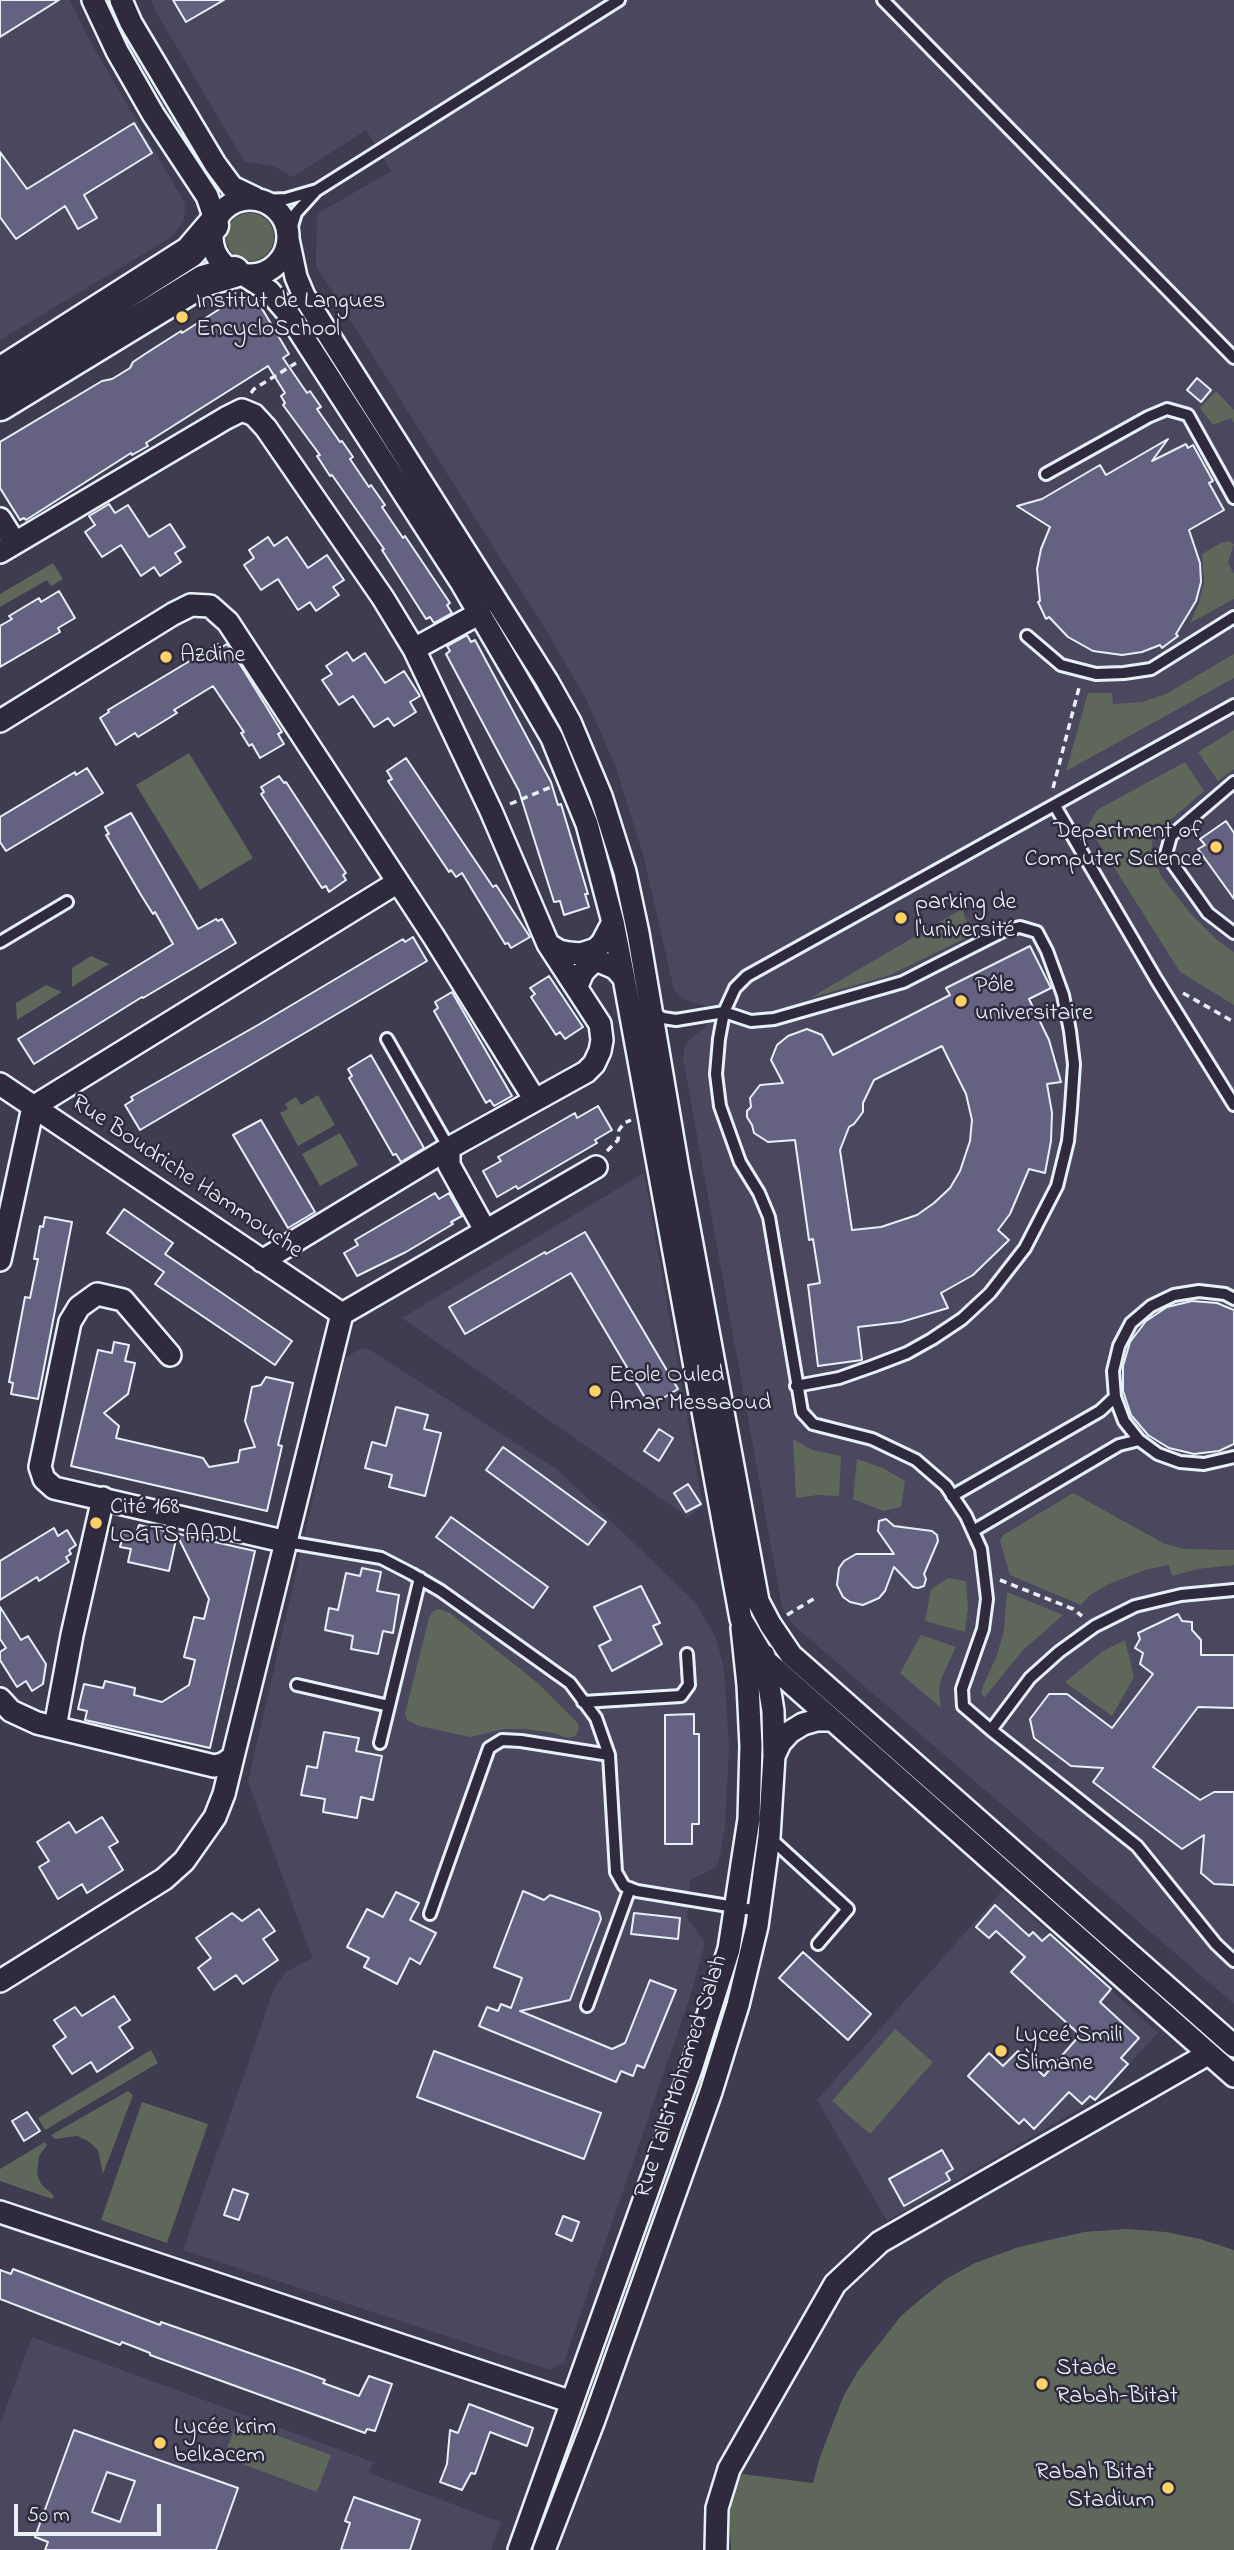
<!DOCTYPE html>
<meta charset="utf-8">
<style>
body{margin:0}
#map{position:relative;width:1234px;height:2550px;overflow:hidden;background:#3f3b51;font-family:"Indie Flower",sans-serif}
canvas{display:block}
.scale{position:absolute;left:14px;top:2504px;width:147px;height:32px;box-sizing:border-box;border:4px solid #e8f1f8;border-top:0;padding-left:9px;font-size:21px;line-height:24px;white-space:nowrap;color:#e8f1f8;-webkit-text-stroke:5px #2f2a3d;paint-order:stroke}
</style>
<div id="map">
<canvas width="1234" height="2550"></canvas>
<div class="scale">50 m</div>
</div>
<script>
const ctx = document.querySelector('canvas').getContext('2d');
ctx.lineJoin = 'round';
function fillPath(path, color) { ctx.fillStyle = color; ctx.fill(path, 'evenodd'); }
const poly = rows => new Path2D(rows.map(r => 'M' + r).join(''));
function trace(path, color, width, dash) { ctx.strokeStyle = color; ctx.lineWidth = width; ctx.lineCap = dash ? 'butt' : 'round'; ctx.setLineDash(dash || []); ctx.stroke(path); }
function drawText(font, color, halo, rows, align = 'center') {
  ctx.font = font + ' "Indie Flower",sans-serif'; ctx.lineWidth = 5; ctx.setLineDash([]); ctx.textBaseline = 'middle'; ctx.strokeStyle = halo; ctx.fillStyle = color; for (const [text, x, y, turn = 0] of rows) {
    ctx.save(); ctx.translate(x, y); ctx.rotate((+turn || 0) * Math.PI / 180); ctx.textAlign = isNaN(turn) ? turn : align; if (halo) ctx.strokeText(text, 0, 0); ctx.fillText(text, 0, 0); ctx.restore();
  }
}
fillPath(poly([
 [0,0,70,0,87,36,185,203,184,221,172,237,0,340],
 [151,0,1234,0,1234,2004,799,1630,790,1621,782,1607,683,1058,684,1048,690,1039,707,1026,705,1006,683,999,674,990,643,854,615,765,586,699,549,635,316,266,317,214,391,171,366,130,293,177,275,167,244,161,156,12],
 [644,1173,703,1506,688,1517,402,1318],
 [367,1348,558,1470,695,1602,716,1638,724,1669,729,1747,725,1826,719,1860,715,1868,690,1880,687,1918,704,1941,704,1947,690,1997,564,2362,550,2370,183,2250,274,1989,286,1972,312,1958,248,1782,345,1359,359,1349],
 [1003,1890,1158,2033,1095,2100,887,2221,817,2100],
 [32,2337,373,2462,369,2473,501,2522,491,2550,0,2550,0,2424]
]), '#4a475f');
fillPath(poly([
 '226 237a24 24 0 1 1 48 0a24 24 0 1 1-48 0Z',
 [1216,391,1234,410,1234,423,1231,418,1213,425,1200,408],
 [1228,541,1234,544,1228,563,1234,574,1234,599,1190,623,1199,603,1204,583,1202,554,1221,543],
 [53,563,63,579,51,586,47,580,0,607,0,594],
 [1234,654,1234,678,1066,771,1088,693,1112,693,1113,704,1142,702,1166,694],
 [1234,730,1234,769,1218,781,1198,752],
 [189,753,253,858,200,890,136,785],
 [1185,762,1204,791,1154,834,1151,850,1161,876,1190,913,1217,940,1234,952,1234,1005,1180,972,1088,826,1097,810],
 [962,909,972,935,890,975,810,998],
 [91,956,109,964,72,987,72,968],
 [46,985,62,992,17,1020,16,1003],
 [318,1095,335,1125,298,1146,280,1113,288,1109,285,1104,296,1097,301,1105],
 [340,1133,358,1165,320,1186,302,1154],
 [793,1439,812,1450,841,1456,839,1496,818,1495,796,1498],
 [857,1459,883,1468,905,1481,901,1507,883,1511,853,1499],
 [1073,1493,1165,1544,1185,1549,1234,1550,1234,1565,1198,1569,1172,1576,1169,1565,1148,1569,1109,1584,1090,1595,1081,1605,1010,1575,1000,1541,1003,1535],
 [948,1578,966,1581,968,1608,965,1632,925,1621,931,1589],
 [1007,1592,1063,1615,1023,1650,984,1698,981,1693,983,1686,997,1655,1004,1630],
 [438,1609,450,1613,540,1685,578,1723,579,1729,576,1736,568,1738,553,1733,526,1729,504,1729,470,1737,419,1726,407,1720,405,1713,429,1618,432,1612],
 [921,1635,956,1647,941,1679,939,1691,941,1708,900,1673],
 [1125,1640,1134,1677,1112,1716,1065,1682,1103,1651],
 [895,2029,933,2062,870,2134,832,2101],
 [151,2050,158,2063,45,2130,38,2118],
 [128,2091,133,2095,103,2174,98,2150,88,2141,77,2136,55,2139,51,2135],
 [142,2102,208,2124,167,2243,101,2220],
 [45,2142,47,2145,39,2156,37,2174,41,2184,54,2196,52,2199,0,2181,0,2169],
 [1126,2229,1166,2232,1200,2239,1234,2250,1234,2550,731,2550,729,2516,734,2489,742,2474,813,2483,820,2457,843,2397,858,2371,901,2316,922,2298,946,2279,975,2263,1019,2247,1084,2232],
 [237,2421,331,2455,317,2492,224,2457]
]), '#5e675a');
const building = poly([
 [0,0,59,0,0,37,0,0],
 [173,0,224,0,186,22,173,0],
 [134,123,152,153,84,195,97,218,78,229,65,206,16,239,0,217,0,152,27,189,134,123],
 [237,301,247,301,261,307,289,354,283,358,307,393,310,391,321,407,317,409,340,442,342,441,353,457,350,459,369,487,371,485,385,505,382,507,403,538,405,536,450,603,447,605,452,613,434,623,430,617,426,619,382,550,384,549,332,475,330,476,317,456,320,455,283,405,285,403,281,396,285,393,268,366,146,443,148,446,132,455,131,453,26,520,24,518,20,520,0,488,0,442,102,381,112,379,130,368,133,362,145,354,181,331,182,333,229,303,237,301],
 [1197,378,1211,390,1201,402,1187,390,1197,378],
 [1168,439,1152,461,1186,444,1188,448,1193,445,1213,481,1209,483,1224,510,1189,530,1200,563,1201,582,1196,601,1176,634,1178,636,1162,648,1160,645,1142,652,1122,655,1093,651,1068,637,1049,617,1046,619,1038,602,1040,601,1037,569,1041,549,1050,527,1017,506,1042,499,1100,465,1106,475,1168,439],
 [109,504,115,513,128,505,149,537,170,524,185,547,175,553,181,562,160,576,154,567,141,576,121,545,102,557,85,532,95,525,89,516,109,504],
 [268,537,274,546,287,537,308,568,327,555,344,580,333,587,339,595,316,611,310,602,298,610,278,579,261,590,244,565,254,558,249,550,268,537],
 [59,591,75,618,58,628,60,632,0,667,0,626,12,619,9,616,39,598,41,602,59,591],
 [467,635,471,642,475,640,551,782,558,805,561,804,588,894,585,894,589,907,564,915,560,901,554,902,519,791,446,654,450,651,447,646,467,635],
 [218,644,220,648,227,644,243,669,282,732,278,734,284,744,260,758,252,744,249,746,241,733,244,732,213,686,174,710,177,713,138,737,135,733,116,745,100,718,109,712,108,710,218,644],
 [347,652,353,661,365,653,385,683,404,671,420,696,410,702,416,712,394,726,388,718,374,727,353,696,339,705,322,680,332,674,326,666,347,652],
 [406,758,493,887,496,885,530,937,511,948,508,943,505,944,462,873,456,877,451,870,449,872,388,781,392,779,387,771,406,758],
 [87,768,103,793,6,851,0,842,0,817,75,772,76,775,87,768],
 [279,776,284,783,286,782,346,873,343,875,346,880,329,892,326,886,322,888,261,794,264,792,261,787,279,776],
 [131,813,198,929,216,919,218,921,222,919,236,943,143,998,142,997,34,1064,18,1039,173,944,155,912,153,914,141,895,106,835,109,834,105,827,131,813],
 [1226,821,1234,833,1234,899,1198,849,1205,845,1200,839,1226,821],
 [413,937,427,961,140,1130,125,1105,133,1100,131,1097,258,1025,403,939,405,942,413,937],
 [1030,946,1051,988,1029,999,1049,1040,1061,1082,1047,1084,1052,1113,1051,1141,1045,1173,1029,1169,1010,1214,998,1230,1009,1240,973,1275,941,1293,948,1308,901,1322,858,1327,862,1360,818,1366,808,1285,820,1283,813,1239,809,1240,795,1140,768,1142,754,1133,752,1125,747,1117,747,1111,751,1107,750,1098,760,1085,783,1083,771,1060,777,1045,788,1036,807,1029,822,1035,833,1055,950,995,946,988,1030,946],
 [942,1046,966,1094,972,1120,970,1141,960,1171,950,1188,934,1203,917,1215,881,1227,852,1230,840,1150,849,1127,854,1124,863,1112,863,1103,874,1080,942,1046],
 [549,976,583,1027,565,1039,560,1032,556,1035,531,997,535,994,530,988,549,976],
 [452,992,512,1096,494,1106,490,1100,486,1103,434,1011,438,1008,435,1002,452,992],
 [371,1055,424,1148,401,1162,396,1154,393,1155,349,1078,352,1076,348,1069,371,1055],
 [598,1106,612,1130,595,1140,597,1143,518,1189,516,1186,497,1197,483,1171,501,1161,498,1157,575,1113,577,1118,598,1106],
 [261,1120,315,1212,288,1228,233,1135,261,1120],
 [435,1193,439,1199,449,1193,462,1216,451,1222,453,1224,406,1252,357,1276,344,1253,358,1245,355,1240,435,1193],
 [124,1209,173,1243,165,1254,292,1341,275,1365,155,1284,164,1272,107,1233,124,1209],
 [45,1217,72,1222,38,1399,11,1394,13,1383,9,1382,25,1297,30,1298,38,1259,34,1259,40,1226,43,1227,45,1217],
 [585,1232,678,1389,650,1406,571,1273,465,1334,449,1307,545,1252,546,1254,585,1232],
 [1192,1301,1217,1303,1234,1310,1234,1444,1219,1451,1194,1454,1169,1448,1148,1435,1131,1415,1123,1391,1123,1366,1130,1342,1146,1321,1167,1307,1192,1301],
 [114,1342,129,1345,125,1361,135,1363,128,1394,104,1413,119,1426,116,1438,203,1458,209,1467,238,1462,240,1450,255,1447,245,1421,252,1387,261,1385,266,1377,293,1383,278,1445,282,1446,267,1511,71,1466,98,1350,112,1353,114,1342],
 [396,1407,428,1415,424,1429,441,1433,425,1496,389,1487,392,1475,365,1468,372,1442,386,1446,396,1407],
 [659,1429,673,1438,659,1461,644,1451,659,1429],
 [503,1447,606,1522,588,1545,486,1470,503,1447],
 [688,1484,701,1504,686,1512,674,1493,688,1484],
 [451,1517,548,1587,533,1608,436,1537,451,1517],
 [886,1519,894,1526,932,1531,937,1535,938,1541,924,1574,926,1579,924,1586,918,1588,913,1587,894,1567,885,1591,879,1598,863,1605,850,1602,843,1597,837,1585,839,1568,844,1561,856,1554,894,1554,878,1531,879,1521,886,1519],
 [139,1525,255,1551,210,1748,85,1720,87,1711,78,1709,84,1684,103,1688,105,1681,135,1688,134,1695,162,1702,189,1685,195,1660,184,1657,194,1617,204,1619,209,1599,177,1535,169,1571,128,1562,131,1549,120,1547,124,1531,136,1534,139,1525],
 [54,1528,58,1536,67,1530,76,1545,69,1550,71,1554,66,1557,69,1562,39,1581,37,1577,0,1600,0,1561,54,1528],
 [362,1568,381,1572,377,1591,399,1595,393,1633,383,1631,378,1654,351,1649,353,1636,325,1630,329,1608,338,1610,346,1573,360,1576,362,1568],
 [641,1586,660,1623,653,1626,662,1644,612,1671,599,1646,611,1640,594,1607,641,1586],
 [0,1607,21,1640,28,1636,46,1664,43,1684,32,1691,26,1681,17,1687,0,1660,0,1652,6,1648,0,1639,0,1607],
 [1178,1614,1182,1621,1192,1622,1192,1630,1201,1640,1201,1655,1234,1655,1234,1708,1198,1707,1153,1767,1200,1800,1214,1792,1234,1792,1234,1885,1214,1884,1201,1873,1204,1835,1182,1849,1093,1782,1103,1768,1071,1766,1034,1738,1030,1719,1049,1694,1067,1694,1112,1728,1153,1674,1140,1664,1143,1653,1135,1648,1140,1639,1138,1633,1178,1614],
 [694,1714,694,1734,699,1734,699,1824,692,1824,692,1844,665,1844,665,1715,694,1714],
 [324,1732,359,1738,356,1751,382,1756,373,1800,361,1797,357,1818,323,1812,325,1799,301,1795,307,1766,317,1768,324,1732],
 [102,1817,118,1842,109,1847,123,1870,87,1893,82,1884,58,1899,39,1867,49,1861,37,1842,69,1822,76,1833,102,1817],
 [523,1891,544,1900,550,1895,599,1912,601,1919,570,2000,520,2011,612,2049,625,2043,650,1980,676,1990,644,2068,637,2065,633,2076,621,2071,616,2082,479,2026,487,2007,498,2011,501,2004,511,2008,522,1978,494,1967,523,1891],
 [396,1892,419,1903,410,1920,436,1933,420,1964,410,1958,397,1984,364,1967,369,1958,347,1947,367,1909,383,1917,396,1892],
 [995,1905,1029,1936,1033,1932,1042,1941,1050,1934,1111,1989,1100,2002,1139,2038,1121,2058,1128,2064,1095,2100,1090,2096,1082,2104,1069,2092,1034,2129,1024,2119,1019,2124,968,2076,989,2053,1003,2066,1018,2051,1044,2076,1080,2035,1011,1972,1025,1957,996,1931,989,1938,976,1927,995,1905],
 [259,1909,275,1931,263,1939,278,1960,243,1984,236,1975,214,1990,198,1968,211,1958,196,1938,232,1913,242,1921,259,1909],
 [634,1913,680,1918,678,1939,631,1934,634,1913],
 [803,1952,871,2014,848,2040,779,1978,803,1952],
 [114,1996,130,2020,119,2027,133,2048,97,2072,91,2062,72,2074,53,2046,66,2037,54,2020,75,2007,82,2016,114,1996],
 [434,2051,601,2113,584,2159,417,2097,434,2051],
 [27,2112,40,2131,24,2141,12,2121,27,2112],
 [942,2150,953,2169,946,2173,950,2180,904,2206,889,2179,942,2150],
 [233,2189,248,2194,239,2220,224,2215,233,2189],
 [563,2216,579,2222,572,2241,556,2234,563,2216],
 [13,2269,160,2325,161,2322,298,2370,325,2380,323,2383,359,2396,369,2376,392,2384,375,2431,367,2429,365,2433,150,2355,150,2353,122,2342,120,2345,0,2299,0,2270,11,2274,13,2269],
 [469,2404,533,2428,527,2446,490,2432,475,2474,471,2473,462,2490,440,2482,447,2464,450,2430,458,2433,469,2404],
 [74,2430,238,2488,216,2550,45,2550,48,2542,35,2537,74,2430],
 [107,2472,135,2481,120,2522,92,2512,107,2472],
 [354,2497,420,2520,410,2550,341,2550,350,2523,345,2521,354,2497]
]);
fillPath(building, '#646280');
trace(building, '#e8f1f8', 2);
const service = poly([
 [883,0,1234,358],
 [262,200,286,199,317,190,619,0],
 [289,236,296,213,315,192],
 [1046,474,1148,417,1167,409,1188,415,1234,498],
 [1027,636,1061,665,1096,674,1124,673,1151,669,1234,617],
 [1234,705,747,976,735,988,724,1012,719,1039,716,1074,720,1106,740,1162,759,1193,769,1217,802,1412,813,1424,872,1439,916,1460,946,1486,966,1516,981,1549,987,1599,983,1629,962,1689,963,1706,991,1730,1137,1846,1216,1944,1234,1961],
 [1234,782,1171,836,1166,854,1208,913,1234,933],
 [1055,806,1156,979,1234,1105],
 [0,942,67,902],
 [652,1012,663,1018,676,1020,724,1012,751,1021,774,1019,903,982,1003,931,1020,927,1037,932,1047,951,1063,995,1070,1031,1074,1064,1071,1108,1068,1141,1057,1186,1025,1248,990,1293,962,1319,932,1339,907,1353,873,1366,839,1378,796,1386],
 [387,1039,449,1148],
 [1234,1299,1225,1294,1199,1291,1174,1295,1151,1306,1131,1323,1119,1346,1113,1371,1115,1397,1124,1421,1139,1440,1158,1454,1180,1462,1204,1464,1234,1457],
 [952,1496,1100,1411,1115,1397],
 [973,1531,1119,1445,1139,1440],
 [287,1542,381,1558,412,1574,441,1591,570,1683,596,1718,609,1755,616,1872,624,1886,637,1891,759,1911],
 [297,1685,389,1706],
 [583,1702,681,1696,689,1685,687,1654],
 [991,1730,1030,1678,1059,1652,1095,1626,1135,1606,1181,1595,1234,1590],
 [380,1743,420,1578],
 [769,1837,848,1909,818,1944],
 [430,1914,489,1748,502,1740,521,1741,609,1755],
 [587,2006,630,1888]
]);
const minor = poly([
 [93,0,117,51,153,114,207,196,215,219],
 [121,0,131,23,215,164,232,187,255,198],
 '212 237a38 38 0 1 1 76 0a38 38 0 1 1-76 0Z',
 [288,239,296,277,304,296,547,681,570,722,601,796,625,872,638,933,678,1169,758,1601,770,1624,791,1655,1234,2046],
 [244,275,269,291,287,312,461,582,552,738,587,824,613,922,624,978,741,1619,765,1660,1234,2076],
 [0,519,15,543],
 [0,552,226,418,242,410,254,415,266,428,383,598,414,649,491,811,548,944,600,1024,602,1040,600,1051,594,1064,586,1072,449,1148,262,1261],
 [414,649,480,613],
 [0,721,173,614,191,605,210,606,228,622,434,937,535,1100],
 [548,944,559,951,569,953,581,954,596,949,602,943,613,922],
 [577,986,583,972,593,962,601,962,615,968,624,978],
 [0,1084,342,1314],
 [449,1148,449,1165,485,1230],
 [0,1260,33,1107,398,882],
 [170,1355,123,1300,97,1294,79,1307,70,1322,40,1467,44,1479,54,1488,287,1542],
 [0,1699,11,1711,37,1723,214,1766,223,1764,233,1757,342,1314,596,1167],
 [55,1727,72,1635,103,1498],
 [774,1756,780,1743,790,1732,803,1724,817,1720,832,1720],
 [0,1981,164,1879,184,1861,215,1817,224,1794,233,1757],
 [0,2212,572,2402],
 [519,2550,691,2069,729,1949,749,1819,751,1746,748,1685,742,1628],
 [544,2550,594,2420,711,2092,738,2005,757,1926,769,1837,774,1756,773,1711,764,1655],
 [716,2550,717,2508,729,2469,835,2284,880,2242,1208,2054]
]);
const secondary = poly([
 [0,373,190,252,213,225],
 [0,405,203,281,234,272]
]);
trace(service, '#e8f1f8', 16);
trace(minor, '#e8f1f8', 26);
trace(secondary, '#e8f1f8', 35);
trace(poly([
 [251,393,254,389,296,363],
 [1053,788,1080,684],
 [510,804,551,787],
 [1183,993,1234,1022],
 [607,1151,618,1140,619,1130,624,1123,631,1120],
 [1000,1580,1073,1609,1082,1616],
 [787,1615,815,1598]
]), '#e8f1f8', 3.5, [7, 5]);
trace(service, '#2f2a3d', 10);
trace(minor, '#2f2a3d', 21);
trace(secondary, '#2f2a3d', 30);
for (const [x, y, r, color] of [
 [182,317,7,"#ffd166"],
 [166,657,7,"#ffd166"],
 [1216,847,7,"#ffd166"],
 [901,918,7,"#ffd166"],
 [961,1001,7,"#ffd166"],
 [595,1391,7,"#ffd166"],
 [96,1523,7,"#ffd166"],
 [1001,2051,7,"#ffd166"],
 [1042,2384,7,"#ffd166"],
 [160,2443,7,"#ffd166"],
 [1168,2488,7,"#ffd166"]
]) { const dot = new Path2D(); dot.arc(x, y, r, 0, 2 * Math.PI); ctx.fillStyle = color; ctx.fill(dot); trace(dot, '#2f2a3d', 2.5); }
drawText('24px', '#e8f1f8', '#2f2a3d', [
 ["Institut de Langues",196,303],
 ["EncycloSchool",196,331],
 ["Azdine",180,657],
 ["Department of",1202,833,"right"],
 ["Computer Science",1202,861,"right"],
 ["parking de",915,904],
 ["l'université",915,932],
 ["Pôle",975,987],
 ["universitaire",975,1015],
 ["Ecole Ouled",609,1377],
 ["Amar Messaoud",609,1405],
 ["Cité 168",110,1509],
 ["LOGTS AADL",110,1537],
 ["Lyceé Smili",1015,2037],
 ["Slimane",1015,2065],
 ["Stade",1056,2370],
 ["Rabah-Bitat",1056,2398],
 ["Lycée krim",174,2429],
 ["belkacem",174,2457],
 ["Rabah Bitat",1154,2474,"right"],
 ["Stadium",1154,2502,"right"]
], 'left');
drawText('24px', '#e8f1f8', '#2f2a3d', [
 ["Rue Boudriche Hammouche",186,1178,34],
 ["Rue Talbi Mohamed Salah",683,2077,-72]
]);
</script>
